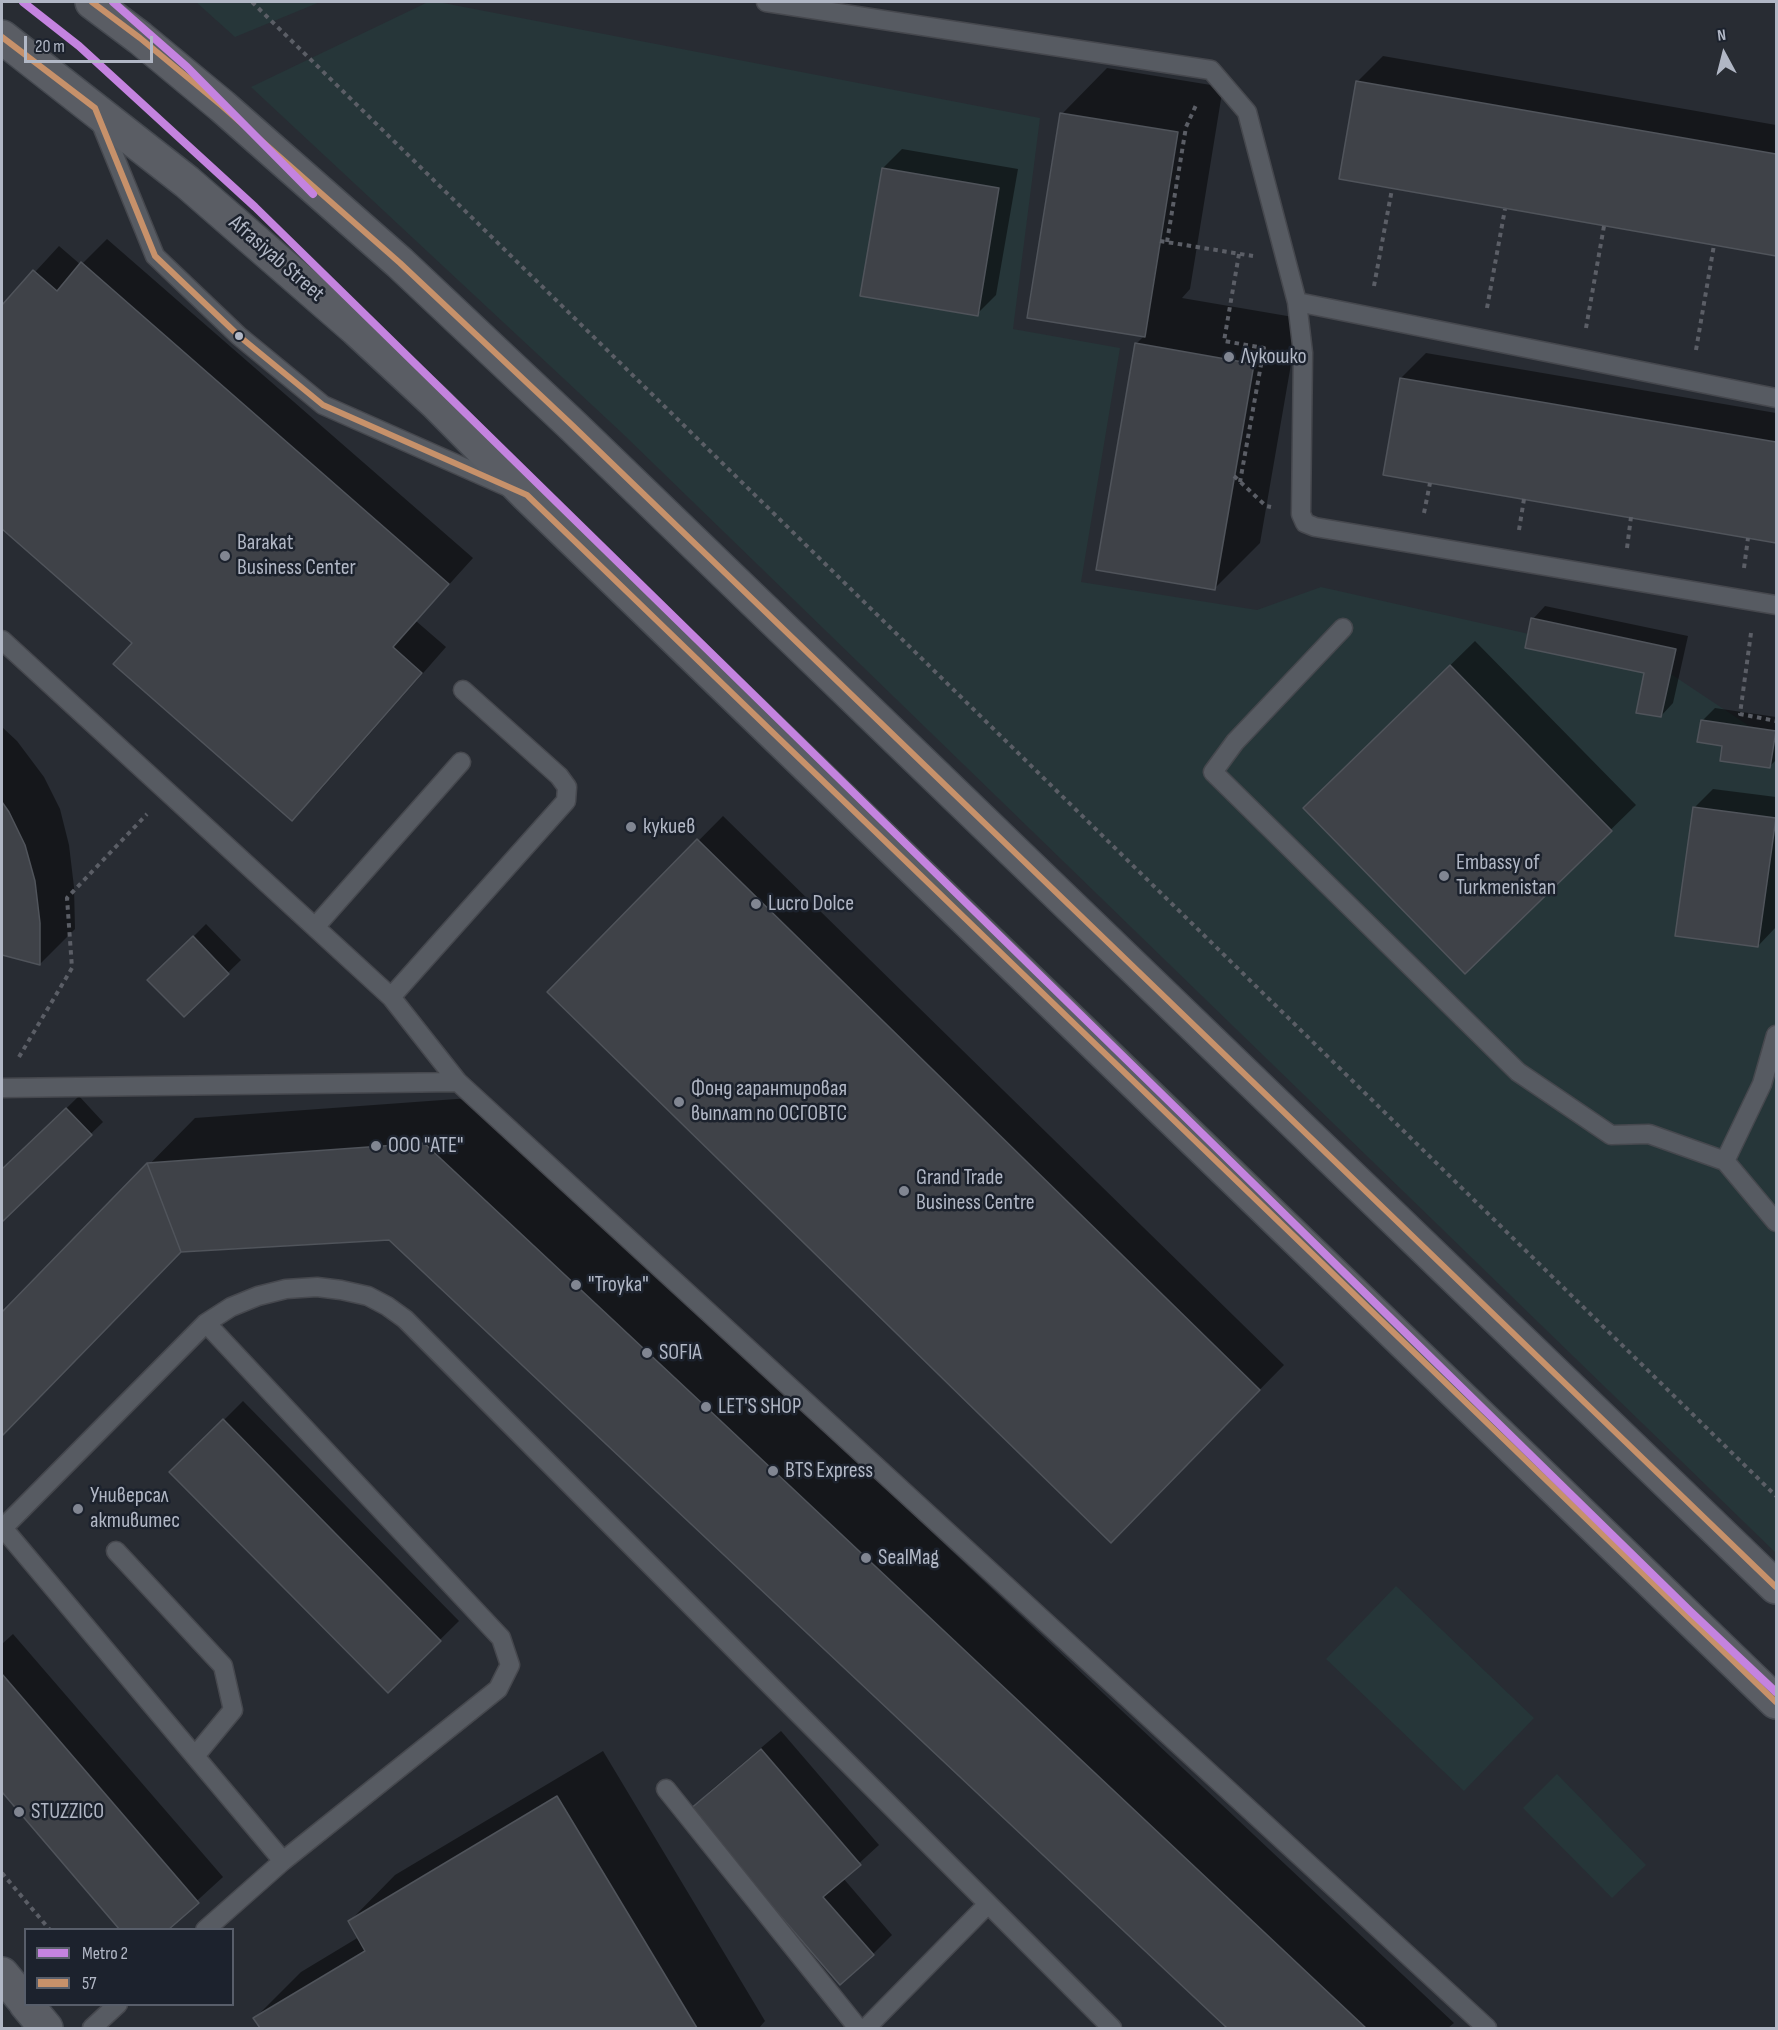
<!DOCTYPE html>
<meta charset="utf-8">
<style>
body{margin:0}
#map{position:relative;width:1778px;height:2030px;overflow:hidden;background:#282c33;font-family:"Sofia Sans Condensed",sans-serif}
canvas{display:block}
.frame{position:absolute;inset:0;border:3px solid #b1b7c5;pointer-events:none}
.legend{position:absolute;left:24px;top:1928px;width:210px;height:78px;box-sizing:border-box;background:#1c222d;border:2px solid #585e6a;margin:0;padding:8px 10px;list-style:none;font-size:18px;color:#b1b7c5}
.legend li{display:flex;align-items:center;gap:12px;height:30px}
.legend b{width:30px;border:2px solid #585e6a}
.north{position:absolute;left:1694px;top:24px;width:60px;height:60px;-webkit-text-stroke:4px #1c222d;paint-order:stroke;rotate:353deg;font-size:16px;font-weight:700;line-height:24px;text-align:center;color:#b1b7c5}
.north::after{content:'';display:block;margin:auto;width:21px;height:27px;background:#b1b7c5;clip-path:polygon(50% 0,100% 100%,50% 72%,0 100%)}
.scale{position:absolute;left:24px;top:36px;width:129px;height:27px;box-sizing:border-box;border:3px solid #b1b7c5;border-top:0;padding-left:8px;font-size:18px;line-height:21px;white-space:nowrap;color:#b1b7c5;-webkit-text-stroke:4px #1c222d;paint-order:stroke}
</style>
<div id="map">
<canvas width="1778" height="2030"></canvas>
<div class="frame"></div>
<ul class="legend">
<li><b style="height:8px;background:#c483df"></b>Metro 2</li>
<li><b style="height:8px;background:#c7916a"></b>57</li>
</ul>
<div class="north">N</div>
<div class="scale">20 m</div>
</div>
<script>
const ctx = document.querySelector('canvas').getContext('2d');
ctx.lineJoin = 'round';
function fillPath(path, color) { ctx.fillStyle = color; ctx.fill(path, 'evenodd'); }
const poly = rows => new Path2D(rows.map(r => 'M' + r).join(''));
function trace(path, color, width, dash) { ctx.strokeStyle = color; ctx.lineWidth = width; ctx.lineCap = dash ? 'butt' : 'round'; ctx.setLineDash(dash || []); ctx.stroke(path); }
function drawText(font, color, halo, rows, align = 'center') {
  ctx.font = font + ' "Sofia Sans Condensed",sans-serif'; ctx.lineWidth = 5; ctx.setLineDash([]); ctx.textBaseline = 'middle'; ctx.strokeStyle = halo; ctx.fillStyle = color; for (const [text, x, y, turn = 0] of rows) {
    ctx.save(); ctx.translate(x, y); ctx.rotate((+turn || 0) * Math.PI / 180); ctx.textAlign = isNaN(turn) ? turn : align; if (halo) ctx.strokeText(text, 0, 0); ctx.fillText(text, 0, 0); ctx.restore();
  }
}
fillPath(poly([
 [196,2,320,2,235,37],
 [428,2,438,2,1040,118,1013,329,1120,348,1081,582,1257,610,1321,587,1653,662,1776,744,1776,1553,622,433,251,87],
 [1396,1586,1534,1718,1464,1791,1326,1659],
 [1557,1774,1646,1865,1612,1898,1523,1808]
]), '#263639');
fillPath(poly([
 [1383,56,1776,125,1776,254,1341,178,1358,81],
 [1107,68,1223,87,1190,289,1182,298,1299,318,1260,543,1214,589,1136,344,1145,335,1062,114],
 [902,149,1018,169,996,295,977,314,883,168],
 [107,239,473,558,416,621,446,647,317,794,292,819,134,642,2,527,2,308,59,246,81,265],
 [1426,353,1776,413,1776,541,1385,473,1401,378],
 [1545,606,1688,636,1673,703,1661,716,1646,672,1533,619],
 [1475,641,1636,805,1465,972,1330,783],
 [1715,708,1776,717,1776,760,1770,766,1723,745,1702,721],
 [2,727,17,741,44,777,60,809,69,845,74,887,75,929,40,964,2,954],
 [1713,789,1776,797,1776,927,1758,946,1694,808],
 [723,816,1284,1365,1111,1541,549,992],
 [206,924,241,960,184,1015,150,980],
 [79,1096,103,1122,2,1220,2,1171],
 [470,1098,1454,2023,1448,2028,1229,2028,390,1238,182,1250,2,1435,2,1314,195,1118],
 [243,1401,459,1621,388,1691,172,1472],
 [13,1634,223,1877,165,1930,122,1930,2,1790,2,1644],
 [781,1731,879,1845,843,1878,892,1935,873,1954,691,1810,710,1791],
 [603,1751,765,2021,759,2028,262,2028,255,2018,301,1972,359,1937,350,1921,395,1875]
]), '#0007');
const building = poly([
 [1356,81,1776,154,1776,256,1339,179,1356,81],
 [1060,113,1178,132,1145,337,1027,318,1060,113],
 [882,168,999,188,978,316,860,296,882,168],
 [81,262,449,584,393,647,422,673,292,821,113,664,132,643,2,529,2,305,33,270,57,291,81,262],
 [1135,343,1254,364,1215,590,1096,570,1135,343],
 [1400,378,1776,442,1776,543,1383,475,1400,378],
 [1531,618,1676,649,1661,717,1636,713,1644,673,1525,648,1531,618],
 [1450,665,1612,831,1465,974,1303,808,1450,665],
 [1701,720,1776,731,1770,768,1720,761,1722,746,1697,742,1701,720],
 [2,802,9,812,25,845,35,881,40,923,40,965,2,955,2,802],
 [1693,807,1776,818,1758,947,1675,936,1693,807],
 [697,839,1260,1390,1111,1543,547,992,697,839],
 [193,936,229,974,184,1017,147,980,193,936],
 [66,1108,92,1135,2,1222,2,1169,66,1108],
 [424,1143,706,1407,1366,2028,1227,2028,389,1240,181,1252,147,1163,424,1143],
 [147,1163,181,1252,2,1436,2,1312,147,1163],
 [223,1419,441,1641,388,1693,169,1472,223,1419],
 [2,1674,199,1903,168,1930,120,1930,2,1792,2,1674],
 [761,1749,861,1865,823,1897,874,1955,840,1985,689,1810,761,1749],
 [557,1796,697,2028,260,2028,253,2018,365,1951,348,1921,557,1796]
]);
fillPath(building, '#3f4248');
trace(building, '#50545b', 1.5);
const service = poly([
 [766,2,1211,70,1247,112,1297,302,1303,353,1301,514,1305,523,1315,527,1776,605],
 [100,121,155,256,239,336,323,405,508,487],
 [1297,302,1776,398],
 [1343,628,1235,742,1213,772,1518,1072,1611,1135,1649,1134,1725,1161,1776,1222],
 [2,640,391,997,458,1082,1487,2028],
 [315,927,461,762],
 [391,997,566,801,567,787,559,776,463,690],
 [2,1088,458,1082],
 [1725,1161,1762,1084,1776,1035],
 [3,1528,283,1861],
 [2,1529,206,1323,231,1307,258,1296,286,1289,317,1287,341,1290,368,1296,387,1306,405,1319,1112,2028],
 [116,1551,223,1666,233,1710,195,1756],
 [666,1789,858,2028],
 [205,1930,283,1861,498,1689,510,1665,501,1638,206,1323],
 [92,2028,118,2004],
 [866,2028,988,1904]
]);
const primary = poly([
 [92,2,140,38,222,106,400,263,573,426,1776,1587],
 [2,37,187,182,356,329,437,404,527,495,1776,1702],
 [2,1974,26,2003],
 [26,2004,46,2028]
]);
trace(service, '#46484e', 21);
trace(primary, '#454950', 36);
trace(poly([
 [252,2,1776,1496],
 [1160,241,1253,256],
 [1167,242,1186,127,1197,103],
 [1239,254,1224,341,1264,348,1240,482],
 [1374,286,1392,189],
 [1487,308,1505,209],
 [1586,328,1604,226],
 [1696,350,1714,245],
 [1234,476,1266,506,1271,507],
 [1424,513,1430,483],
 [1519,530,1524,499],
 [1627,548,1631,517],
 [1744,568,1748,538],
 [1751,633,1740,714,1776,721],
 [19,1057,72,968,67,898,147,814],
 [2,1873,50,1930]
]), '#5b5e66', 4, [4.5, 4.5]);
trace(service, '#575b62', 18);
trace(primary, '#5a5d64', 33);
trace(poly([
 [92,2,140,38,222,106,400,263,573,426,1776,1587],
 [2,37,95,108,155,256,239,336,323,405,527,495,1776,1702]
]), '#c7916a', 6);
trace(poly([
 [23,2,79,46,255,207,1691,1612,1776,1692],
 [113,2,187,67,313,194]
]), '#c483df', 8);
for (const [x, y, r, color] of [
 [239,336,5,"#b1b7c5"],
 [1229,357,6,"#818692"],
 [225,556,6,"#818692"],
 [631,827,6,"#818692"],
 [1444,876,6,"#818692"],
 [756,904,6,"#818692"],
 [679,1102,6,"#818692"],
 [376,1146,6,"#818692"],
 [904,1191,6,"#818692"],
 [576,1285,6,"#818692"],
 [647,1353,6,"#818692"],
 [706,1407,6,"#818692"],
 [773,1471,6,"#818692"],
 [78,1509,6,"#818692"],
 [866,1558,6,"#818692"],
 [19,1812,6,"#818692"]
]) { const dot = new Path2D(); dot.arc(x, y, r, 0, 2 * Math.PI); ctx.fillStyle = color; ctx.fill(dot); trace(dot, '#1c222d', 2); }
drawText('22px', '#b1b7c5', '#1c222d', [
 ["Afrasiyab Street",276,259,41]
]);
drawText('22px', '#b1b7c5', '#1c222d', [
 ["Лукошко",1241,357],
 ["Barakat",237,543],
 ["Business Center",237,568],
 ["кукиев",643,827],
 ["Embassy of",1456,863],
 ["Turkmenistan",1456,888],
 ["Lucro Dolce",768,904],
 ["Фонд гарантировая",691,1089],
 ["выплат по ОСГОВТС",691,1114],
 ["OOO \"ATE\"",388,1146],
 ["Grand Trade",916,1178],
 ["Business Centre",916,1203],
 ["\"Troyka\"",588,1285],
 ["SOFIA",659,1353],
 ["LET'S SHOP",718,1407],
 ["BTS Express",785,1471],
 ["Универсал",90,1496],
 ["активитес",90,1521],
 ["SealMag",878,1558],
 ["STUZZICO",31,1812]
], 'left');
</script>
